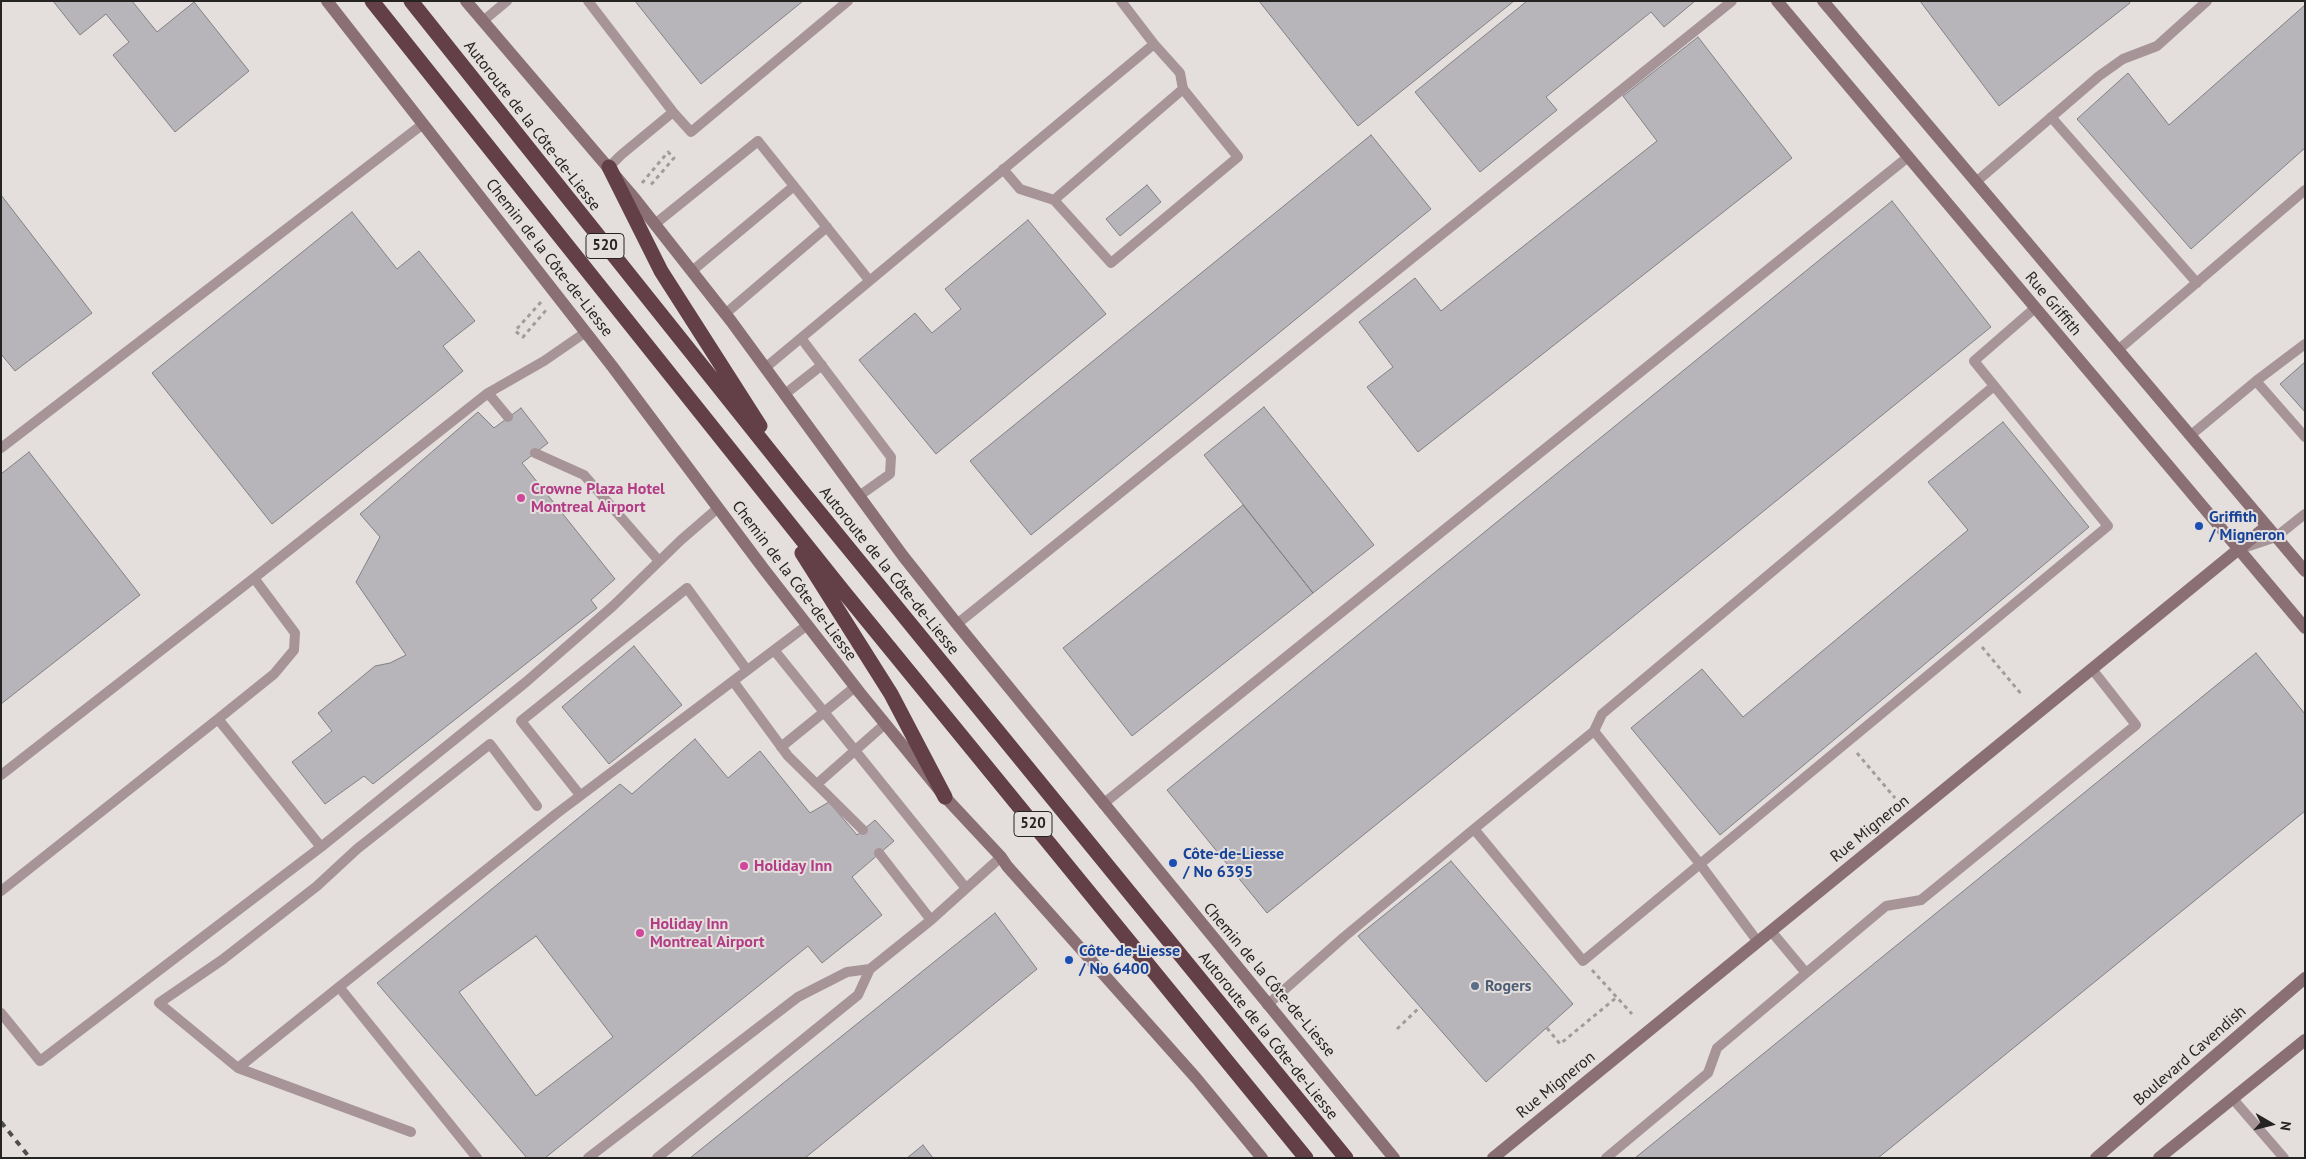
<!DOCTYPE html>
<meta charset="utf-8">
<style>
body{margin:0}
#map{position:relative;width:2306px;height:1159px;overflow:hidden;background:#e4dfdc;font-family:"PT Sans",sans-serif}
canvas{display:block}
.frame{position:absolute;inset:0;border:2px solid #262423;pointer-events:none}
.north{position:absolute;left:2246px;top:1099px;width:50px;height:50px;-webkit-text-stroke:4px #e4dfdc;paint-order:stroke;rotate:98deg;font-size:14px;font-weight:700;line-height:20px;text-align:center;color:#262423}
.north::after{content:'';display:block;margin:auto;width:18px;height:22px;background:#262423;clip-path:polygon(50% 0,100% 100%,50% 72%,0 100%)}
</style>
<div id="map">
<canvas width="2306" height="1159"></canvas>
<div class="frame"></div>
<div class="north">N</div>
</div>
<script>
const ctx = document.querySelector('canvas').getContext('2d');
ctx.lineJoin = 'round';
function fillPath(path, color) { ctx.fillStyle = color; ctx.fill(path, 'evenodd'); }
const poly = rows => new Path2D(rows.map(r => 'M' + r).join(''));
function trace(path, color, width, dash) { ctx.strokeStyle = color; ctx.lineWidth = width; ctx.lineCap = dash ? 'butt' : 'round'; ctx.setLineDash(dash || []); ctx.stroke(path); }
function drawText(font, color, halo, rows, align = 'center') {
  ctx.font = font + ' "PT Sans",sans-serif'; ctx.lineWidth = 4; ctx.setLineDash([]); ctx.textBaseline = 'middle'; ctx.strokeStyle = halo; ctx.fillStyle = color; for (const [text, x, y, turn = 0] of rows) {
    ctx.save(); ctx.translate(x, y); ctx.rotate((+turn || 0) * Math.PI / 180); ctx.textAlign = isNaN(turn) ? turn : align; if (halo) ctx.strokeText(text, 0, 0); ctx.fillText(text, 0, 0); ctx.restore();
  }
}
const building = poly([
 [53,1,132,1,157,32,194,2,249,71,175,132,113,55,129,42,106,14,80,35,53,1],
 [635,1,803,1,701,84,635,1],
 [1259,1,1514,1,1358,126,1259,1],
 [1527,1,1695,1,1664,27,1651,12,1546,97,1557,110,1480,172,1415,92,1527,1],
 [1920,1,2129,1,2130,3,1999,106,1920,1],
 [2305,5,2305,148,2191,249,2077,119,2128,73,2169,125,2305,5],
 [1698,37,1792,158,1418,452,1367,387,1393,367,1359,322,1415,278,1441,311,1657,141,1623,96,1698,37],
 [1371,135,1431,209,1031,535,970,461,1371,135],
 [1147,185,1161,202,1120,236,1106,219,1147,185],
 [1,195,92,313,15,371,1,354,1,195],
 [1892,201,1991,327,1267,913,1167,790,1892,201],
 [352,212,397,269,419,251,475,321,443,346,463,371,272,524,152,373,352,212],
 [1028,220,1106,314,936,454,859,360,915,313,932,333,961,309,945,289,1028,220],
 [2305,362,2305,412,2280,384,2305,362],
 [1264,407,1374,545,1313,593,1204,455,1264,407],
 [521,408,548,443,522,463,615,579,591,600,597,608,373,784,364,776,325,804,292,762,332,731,318,713,375,666,390,663,406,655,356,582,380,537,360,514,478,412,494,428,521,408],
 [2003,422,2089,527,1720,835,1631,728,1702,669,1743,717,1968,530,1928,482,2003,422],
 [29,452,140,595,1,704,1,474,29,452],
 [1243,505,1313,593,1132,736,1063,648,1243,505],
 [634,646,682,705,609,764,562,707,634,646],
 [2256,653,2305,714,2305,811,1878,1158,1635,1158,2256,653],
 [695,739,728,778,760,751,810,813,829,802,857,835,875,820,894,841,852,877,882,915,822,963,808,946,545,1158,527,1158,377,983,620,784,632,794,695,739],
 [536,936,613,1037,536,1096,459,992,536,936],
 [1451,861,1573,1004,1486,1082,1358,936,1451,861],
 [995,913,1037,969,805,1158,690,1158,995,913],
 [923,1145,933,1158,907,1158,923,1145]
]);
fillPath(building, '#b7b5ba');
trace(building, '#818084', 1);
trace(poly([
 [642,183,668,152,674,158,649,187],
 [541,302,515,331,523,337,547,309],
 [1982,647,2022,695],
 [1857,753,1895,798],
 [1592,970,1632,1014],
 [1547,1028,1560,1044,1617,997],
 [1397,1029,1420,1007]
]), '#a09c9a', 3, [4, 4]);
trace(poly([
 [588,1,673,112],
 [483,21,507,1],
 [1154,44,1180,73,1183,89],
 [2051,117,2197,283],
 [609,167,621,155,673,112,691,132,848,1],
 [1003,169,1020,189,1054,200,1111,263,1238,157,1183,89,1054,200],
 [1976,182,2099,76,2123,59,2157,46,2207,1],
 [655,224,758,141,869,280],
 [692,271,794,186],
 [725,314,827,227],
 [801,338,891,457,890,474,859,496],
 [2118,350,2305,190],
 [765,368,1154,44,1121,1],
 [2256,381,2305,344],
 [488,393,508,417],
 [785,394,822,365],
 [2191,435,2256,381,2305,437],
 [1,448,423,124],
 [535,453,584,475,659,561],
 [2243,548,2276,537,2305,514],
 [957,624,1732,1],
 [806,626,733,681,788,756,863,830],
 [774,650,965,887],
 [1594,731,1602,714,1994,386],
 [781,747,855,687],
 [1,775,254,578],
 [817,784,885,724],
 [580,795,521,721,687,588,747,670],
 [1103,804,1908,157],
 [1474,829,1594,731,1700,864,1758,942],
 [321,847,218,719,274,674,294,650,295,633,254,578,488,393,544,361,586,332],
 [879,853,931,920],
 [1,891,218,719],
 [1806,973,1886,906,1921,900,2136,725,2092,669],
 [339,987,238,1068,159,1003,222,960,317,886,357,849,490,744,537,806],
 [1267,1005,1344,937,1474,829,1583,961,2108,526,1974,361,2035,308],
 [1,1013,40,1061,321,847,526,682,613,606,681,540,718,508],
 [238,1068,411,1132],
 [2233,1099,2284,1158],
 [477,1158,339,987,556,814,733,681],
 [588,1158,798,997,847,972,870,969],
 [657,1158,858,995,870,969,931,920,1001,857],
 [1606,1158,1708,1073,1717,1048,1806,973,1771,931]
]), '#a79498', 10);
trace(poly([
 [327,1,612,366,763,568,860,693,945,797,1001,857,1007,866,1196,1078,1262,1158],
 [466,1,635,199,731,321,903,556,957,624,1394,1158],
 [1777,1,2305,628],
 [1823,1,2305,571],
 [1493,1158,2267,526],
 [2096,1158,2305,978],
 [2159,1158,2305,1040]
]), '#8a7075', 12);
trace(poly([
 [372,1,843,591,1306,1158],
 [411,1,801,490,1346,1158],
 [609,167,661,271,760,426],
 [802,553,891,694,945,797]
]), '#634047', 15);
trace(poly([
 [1,1122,30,1158]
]), '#504e4c', 4, [6, 6]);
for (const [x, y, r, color] of [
 [521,498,5,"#d1479c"],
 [2199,526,5,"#1a4fb4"],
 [1173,863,5,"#1a4fb4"],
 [744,866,5,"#d1479c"],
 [640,933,5,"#d1479c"],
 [1069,960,5,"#1a4fb4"],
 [1475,986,5,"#5c6f8a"]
]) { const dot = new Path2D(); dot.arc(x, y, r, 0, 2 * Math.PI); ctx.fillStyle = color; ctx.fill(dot); trace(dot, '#e4dfdc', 2); }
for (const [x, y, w] of [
 [605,246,38],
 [1033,824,38]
]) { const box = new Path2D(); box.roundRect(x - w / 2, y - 12.5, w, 25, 4); ctx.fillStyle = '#e4dfdc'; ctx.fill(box); trace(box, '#262423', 1); }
drawText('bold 15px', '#262423', null, [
 ["520",605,246],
 ["520",1033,824]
]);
drawText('16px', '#262423', '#e4dfdc', [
 ["Autoroute de la Côte-de-Liesse",532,126,52],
 ["Chemin de la Côte-de-Liesse",549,258,52],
 ["Rue Griffith",2053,304,50],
 ["Autoroute de la Côte-de-Liesse",889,571,51],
 ["Chemin de la Côte-de-Liesse",794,581,53],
 ["Rue Migneron",1870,829,-39],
 ["Chemin de la Côte-de-Liesse",1269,980,50],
 ["Autoroute de la Côte-de-Liesse",1268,1036,51],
 ["Boulevard Cavendish",2190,1056,-41],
 ["Rue Migneron",1556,1085,-39]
]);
drawText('bold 16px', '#b23c85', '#e4dfdc', [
 ["Crowne Plaza Hotel",531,489],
 ["Montreal Airport",531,507],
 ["Holiday Inn",754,866],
 ["Holiday Inn",650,924],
 ["Montreal Airport",650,942]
], 'left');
drawText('bold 16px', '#164399', '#e4dfdc', [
 ["Griffith",2209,517],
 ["/ Migneron",2209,535],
 ["Côte-de-Liesse",1183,854],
 ["/ No 6395",1183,872],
 ["Côte-de-Liesse",1079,951],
 ["/ No 6400",1079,969]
], 'left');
drawText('bold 16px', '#4e5e75', '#e4dfdc', [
 ["Rogers",1485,986]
], 'left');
</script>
